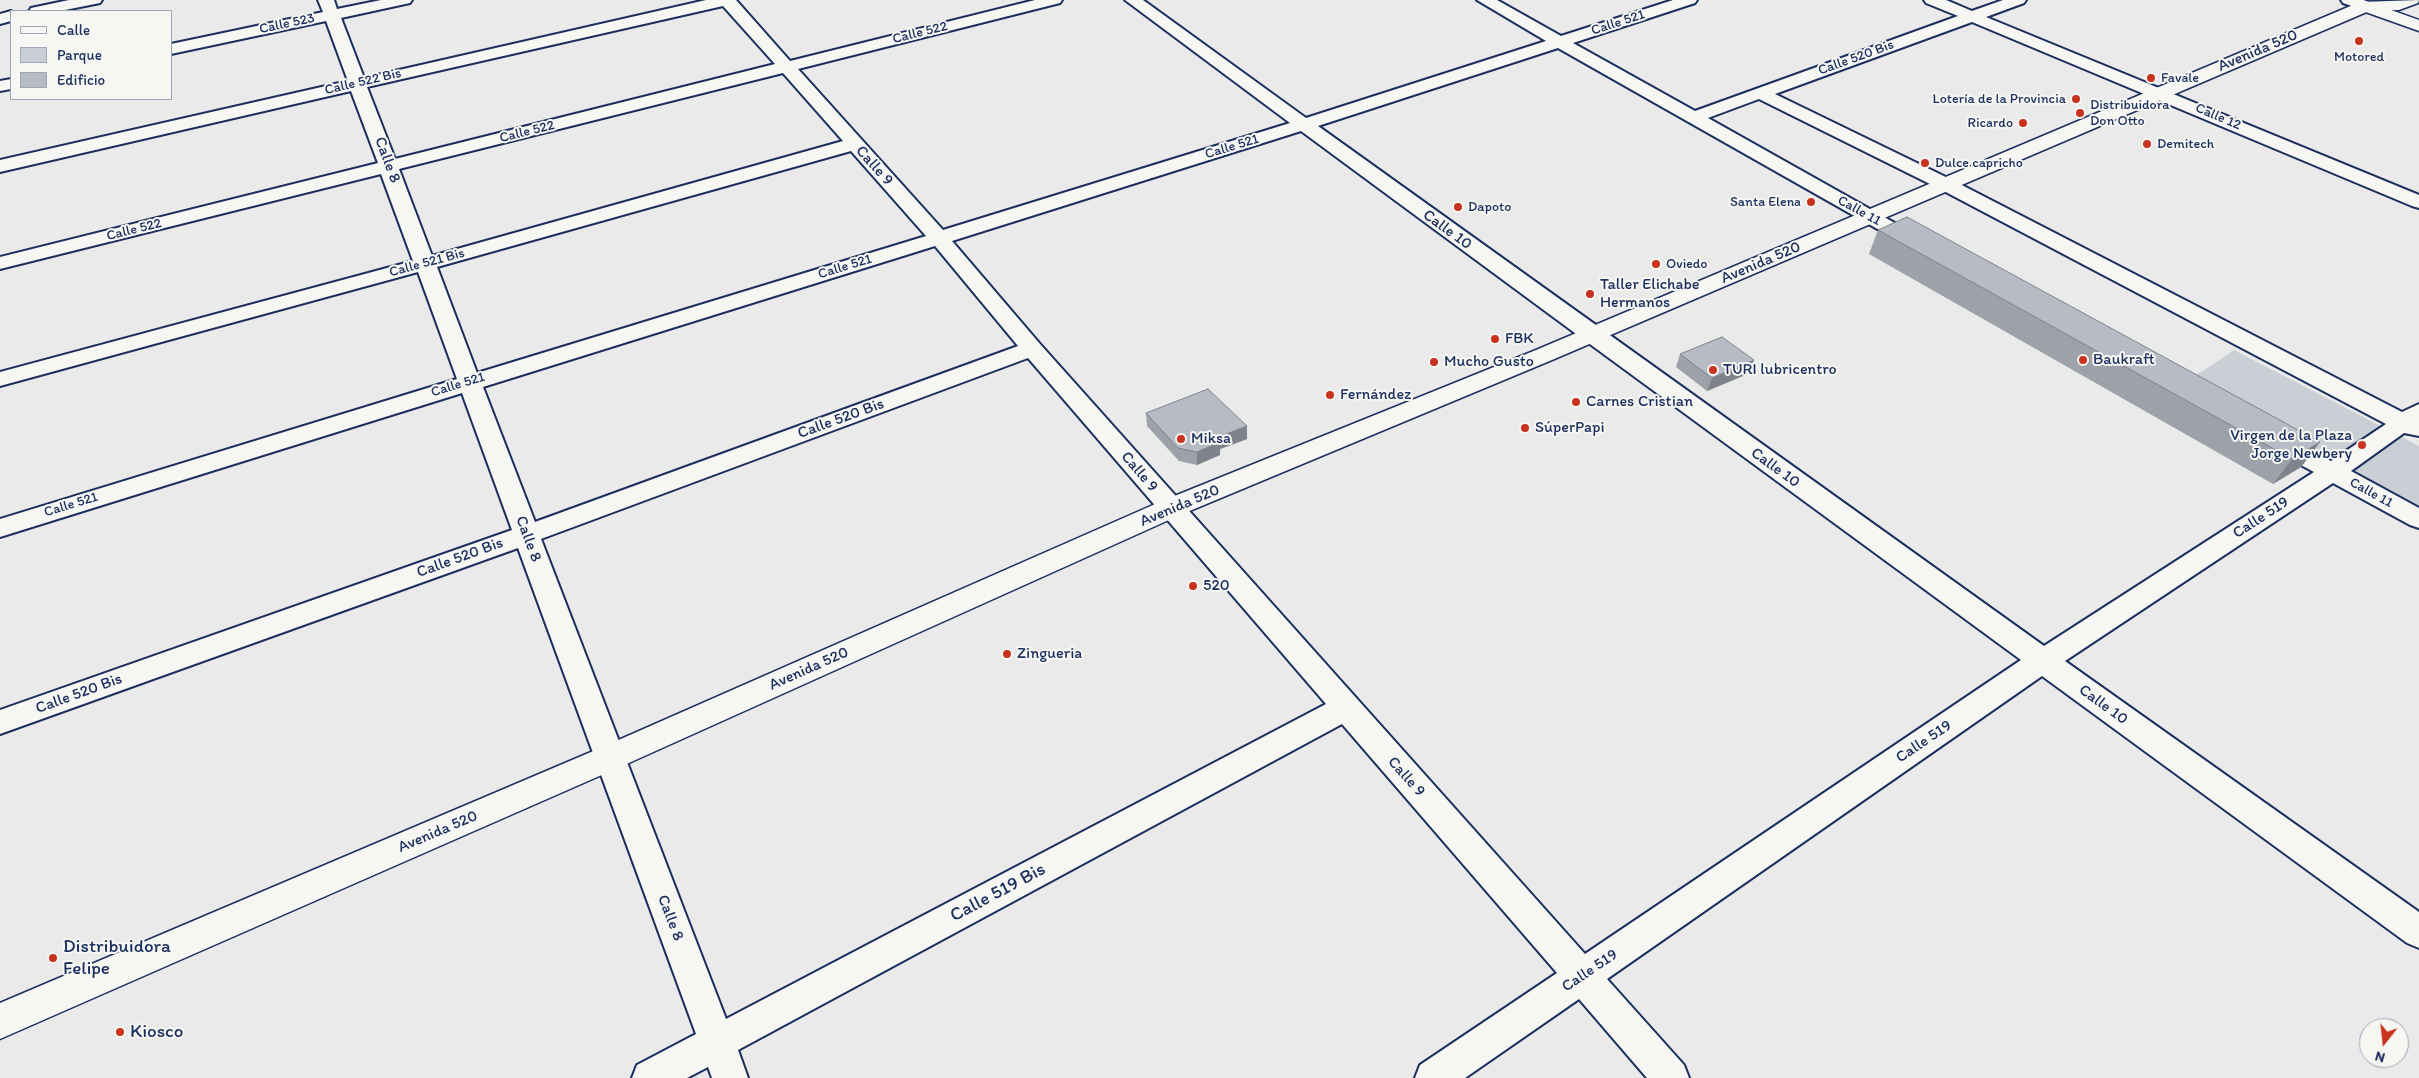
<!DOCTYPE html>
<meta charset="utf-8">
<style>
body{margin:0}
#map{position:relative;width:2419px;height:1078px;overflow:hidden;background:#e9eae9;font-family:Itim,sans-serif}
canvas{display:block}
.legend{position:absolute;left:10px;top:10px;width:162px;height:90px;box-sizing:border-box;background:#f6f6f2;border:1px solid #9ea6b7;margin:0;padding:6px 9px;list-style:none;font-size:15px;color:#1b2f5e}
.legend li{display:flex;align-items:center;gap:10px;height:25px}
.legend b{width:25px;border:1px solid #9ea6b7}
.north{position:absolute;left:2359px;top:1018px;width:50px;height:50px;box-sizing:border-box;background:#f6f6f2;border:1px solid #9ea6b7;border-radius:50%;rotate:196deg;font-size:14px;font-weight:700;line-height:20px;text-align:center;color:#1b2f5e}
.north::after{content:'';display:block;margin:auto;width:18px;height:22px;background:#c8321e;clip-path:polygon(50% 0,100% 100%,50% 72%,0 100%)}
</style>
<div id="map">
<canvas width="2419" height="1078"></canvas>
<ul class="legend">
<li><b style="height:6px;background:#f6f6f2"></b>Calle</li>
<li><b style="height:14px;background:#caced5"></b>Parque</li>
<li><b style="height:14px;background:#b6bbc6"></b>Edificio</li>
</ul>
<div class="north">N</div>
</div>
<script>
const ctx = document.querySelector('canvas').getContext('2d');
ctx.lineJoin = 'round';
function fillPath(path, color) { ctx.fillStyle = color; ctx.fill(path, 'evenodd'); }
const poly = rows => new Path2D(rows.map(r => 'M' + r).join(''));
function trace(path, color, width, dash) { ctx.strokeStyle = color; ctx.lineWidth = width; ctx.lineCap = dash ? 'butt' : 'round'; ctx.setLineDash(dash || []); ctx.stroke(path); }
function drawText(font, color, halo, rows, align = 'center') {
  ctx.font = font + ' Itim,sans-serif'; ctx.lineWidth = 4; ctx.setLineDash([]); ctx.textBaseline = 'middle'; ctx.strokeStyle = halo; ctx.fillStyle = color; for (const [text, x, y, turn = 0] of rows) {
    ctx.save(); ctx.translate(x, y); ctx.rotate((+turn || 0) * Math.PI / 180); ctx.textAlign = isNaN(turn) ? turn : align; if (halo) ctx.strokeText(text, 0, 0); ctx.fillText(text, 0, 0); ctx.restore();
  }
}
fillPath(poly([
 [2234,350,2419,446,2419,506,2185,380,2203,371]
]), '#caced5');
const street = poly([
 [69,0,102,0,100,3,60,11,29,11,31,8,69,0],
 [318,0,334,0,337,9,381,0,412,0,410,3,341,18,364,78,706,0,736,0,790,61,1035,0,1062,0,1060,3,798,69,943,230,1290,123,1125,0,1143,0,1306,118,1546,41,1477,0,1497,0,1561,36,1673,0,1697,0,1695,3,1573,43,1695,111,1958,16,1926,3,1924,0,1946,0,1972,11,2003,0,2026,0,2024,3,1986,17,2419,195,2419,208,2412,206,1972,22,1775,94,1954,181,2402,412,2419,404,2419,436,2404,433,2351,471,2419,508,2419,528,2410,525,2333,483,2065,661,2419,912,2419,948,2407,943,2042,676,1607,979,1684,1065,1689,1078,1647,1078,1579,999,1465,1078,1415,1078,1420,1065,1557,973,1342,724,738,1050,748,1078,712,1078,708,1067,687,1078,632,1078,637,1065,696,1034,518,548,0,734,0,710,512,530,462,393,0,537,0,519,457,379,418,272,0,386,0,372,413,261,381,174,0,269,0,257,378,163,351,91,0,172,0,160,348,81,326,21,171,54,171,44,323,12,318,0],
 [723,6,775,64,395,159,367,87,723,6],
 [1558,48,1911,248,1918,250,1925,248,1928,244,1925,240,1708,118,1759,99,1940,189,2386,424,2331,461,2285,435,2276,433,2267,435,2264,441,2267,447,2314,472,2044,646,1318,126,1558,48],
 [783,73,843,141,432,256,399,169,783,73],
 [1301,131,1583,339,2021,660,1585,954,1040,344,952,241,1301,131],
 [851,151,926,236,477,373,437,267,851,151],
 [935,246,1018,346,535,522,483,387,935,246],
 [1028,358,1326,704,726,1019,541,539,1028,358],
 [2341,0,2364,0,2374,6,2366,11,2343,3,2341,0],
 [11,11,11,21,0,24,0,14,11,11],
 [11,79,11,89,0,91,0,81,11,79]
]);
const secondary = poly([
 [2366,1,2419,20,2419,31,2360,10,2358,6,2360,2,2366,1]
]);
const primary = poly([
 [2419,0,2418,3,2399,10,2369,11,1552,360,1180,515,620,767,0,1039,0,1003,598,749,1162,501,1536,350,2360,2,2419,0]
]);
trace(street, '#1b2f5e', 4);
trace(secondary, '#1b2f5e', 3);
trace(primary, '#1b2f5e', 3);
fillPath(street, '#f6f6f2');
fillPath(secondary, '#f6f6f2');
fillPath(primary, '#f6f6f2');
fillPath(poly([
 [1878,230,2320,442,2301,467,2273,484,1869,254],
 [1680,354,1750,373,1707,391,1676,367],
 [1146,413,1247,426,1247,439,1220,449,1220,455,1197,465,1179,461,1147,426]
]), '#9da1aa');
fillPath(poly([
 [1754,360,1750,373,1707,391,1712,378],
 [1247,426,1247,439,1220,449,1220,455,1197,465,1197,452,1216,438],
 [2320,442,2301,467,2273,484,2292,459]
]), '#7f838b');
const building = poly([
 [1907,217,2320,442,2292,459,1878,230,1907,217],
 [1722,337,1754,360,1712,378,1680,354,1722,337],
 [1208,389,1247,426,1216,438,1220,442,1197,452,1178,448,1146,413,1208,389]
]);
fillPath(building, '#b6bbc6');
trace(building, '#7f838b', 1);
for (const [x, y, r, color] of [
 [2359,41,5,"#c8321e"],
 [2151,78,5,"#c8321e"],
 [2076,99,5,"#c8321e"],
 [2080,113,5,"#c8321e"],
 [2023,123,5,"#c8321e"],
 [2147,144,5,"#c8321e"],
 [1925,163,5,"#c8321e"],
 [1811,202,5,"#c8321e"],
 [1458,207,5,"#c8321e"],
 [1656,264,5,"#c8321e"],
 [1590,294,5,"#c8321e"],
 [1495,339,5,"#c8321e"],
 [2083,360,5,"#c8321e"],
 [1434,362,5,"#c8321e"],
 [1713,370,5,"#c8321e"],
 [1330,395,5,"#c8321e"],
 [1576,402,5,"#c8321e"],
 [1525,428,5,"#c8321e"],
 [1181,439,5,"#c8321e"],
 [2362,445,5,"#c8321e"],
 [1193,586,5,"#c8321e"],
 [1007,654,5,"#c8321e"],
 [53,958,5,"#c8321e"],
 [120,1032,5,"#c8321e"]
]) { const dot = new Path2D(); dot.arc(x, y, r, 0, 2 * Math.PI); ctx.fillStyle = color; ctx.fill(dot); trace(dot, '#f6f6f2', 2); }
drawText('14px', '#1b2f5e', '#f6f6f2', [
 ["Calle 521",1618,23,-18],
 ["Calle 523",287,24,-12],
 ["Calle 522",920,33,-14],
 ["Calle 520 Bis",1856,58,-20],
 ["Calle 522 Bis",363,82,-13],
 ["Calle 12",2218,117,23],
 ["Calle 522",527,132,-14],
 ["Calle 521",1232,147,-17],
 ["Calle 11",1859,211,29],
 ["Calle 522",134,230,-14],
 ["Calle 521 Bis",427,263,-15],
 ["Calle 521",845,267,-17],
 ["Calle 521",458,385,-17],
 ["Calle 11",2371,493,29],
 ["Calle 521",71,505,-17]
]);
drawText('14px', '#1b2f5e', '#f6f6f2', [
 ["Motored",2359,57,"center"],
 ["Favale",2161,78],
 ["Lotería de la Provincia",2066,99,"right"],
 ["Distribuidora",2090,105],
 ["Don Otto",2090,121],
 ["Ricardo",2013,123,"right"],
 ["Demitech",2157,144],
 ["Dulce capricho",1935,163],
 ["Santa Elena",1801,202,"right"],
 ["Dapoto",1468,207],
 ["Oviedo",1666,264]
], 'left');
drawText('16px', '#1b2f5e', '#f6f6f2', [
 ["Avenida 520",2258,51,-23],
 ["Calle 8",387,160,70],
 ["Calle 9",874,166,48],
 ["Calle 10",1447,230,36],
 ["Avenida 520",1761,263,-23],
 ["Calle 520 Bis",841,419,-20],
 ["Calle 10",1775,468,36],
 ["Calle 9",1139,472,49],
 ["Avenida 520",1180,506,-23],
 ["Calle 519",2261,518,-33],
 ["Calle 8",528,539,70],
 ["Calle 520 Bis",460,558,-20],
 ["Avenida 520",809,669,-24],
 ["Calle 520 Bis",79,694,-20],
 ["Calle 10",2103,705,36],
 ["Calle 519",1924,742,-34],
 ["Calle 9",1406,777,48],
 ["Avenida 520",438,832,-23],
 ["Calle 8",670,918,69],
 ["Calle 519",1590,971,-34]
]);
drawText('16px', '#1b2f5e', '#f6f6f2', [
 ["Taller Elichabe",1600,285],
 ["Hermanos",1600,303],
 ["FBK",1505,339],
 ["Baukraft",2093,360],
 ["Mucho Gusto",1444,362],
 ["TURI lubricentro",1723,370],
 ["Fernández",1340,395],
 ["Carnes Cristian",1586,402],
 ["SúperPapi",1535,428],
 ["Virgen de la Plaza",2352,436,"right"],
 ["Jorge Newbery",2352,454,"right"],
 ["Miksa",1191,439],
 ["520",1203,586],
 ["Zingueria",1017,654]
], 'left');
drawText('19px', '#1b2f5e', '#f6f6f2', [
 ["Calle 519 Bis",998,893,-28]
]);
drawText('19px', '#1b2f5e', '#f6f6f2', [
 ["Distribuidora",63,947],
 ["Felipe",63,969],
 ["Kiosco",130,1032]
], 'left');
</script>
